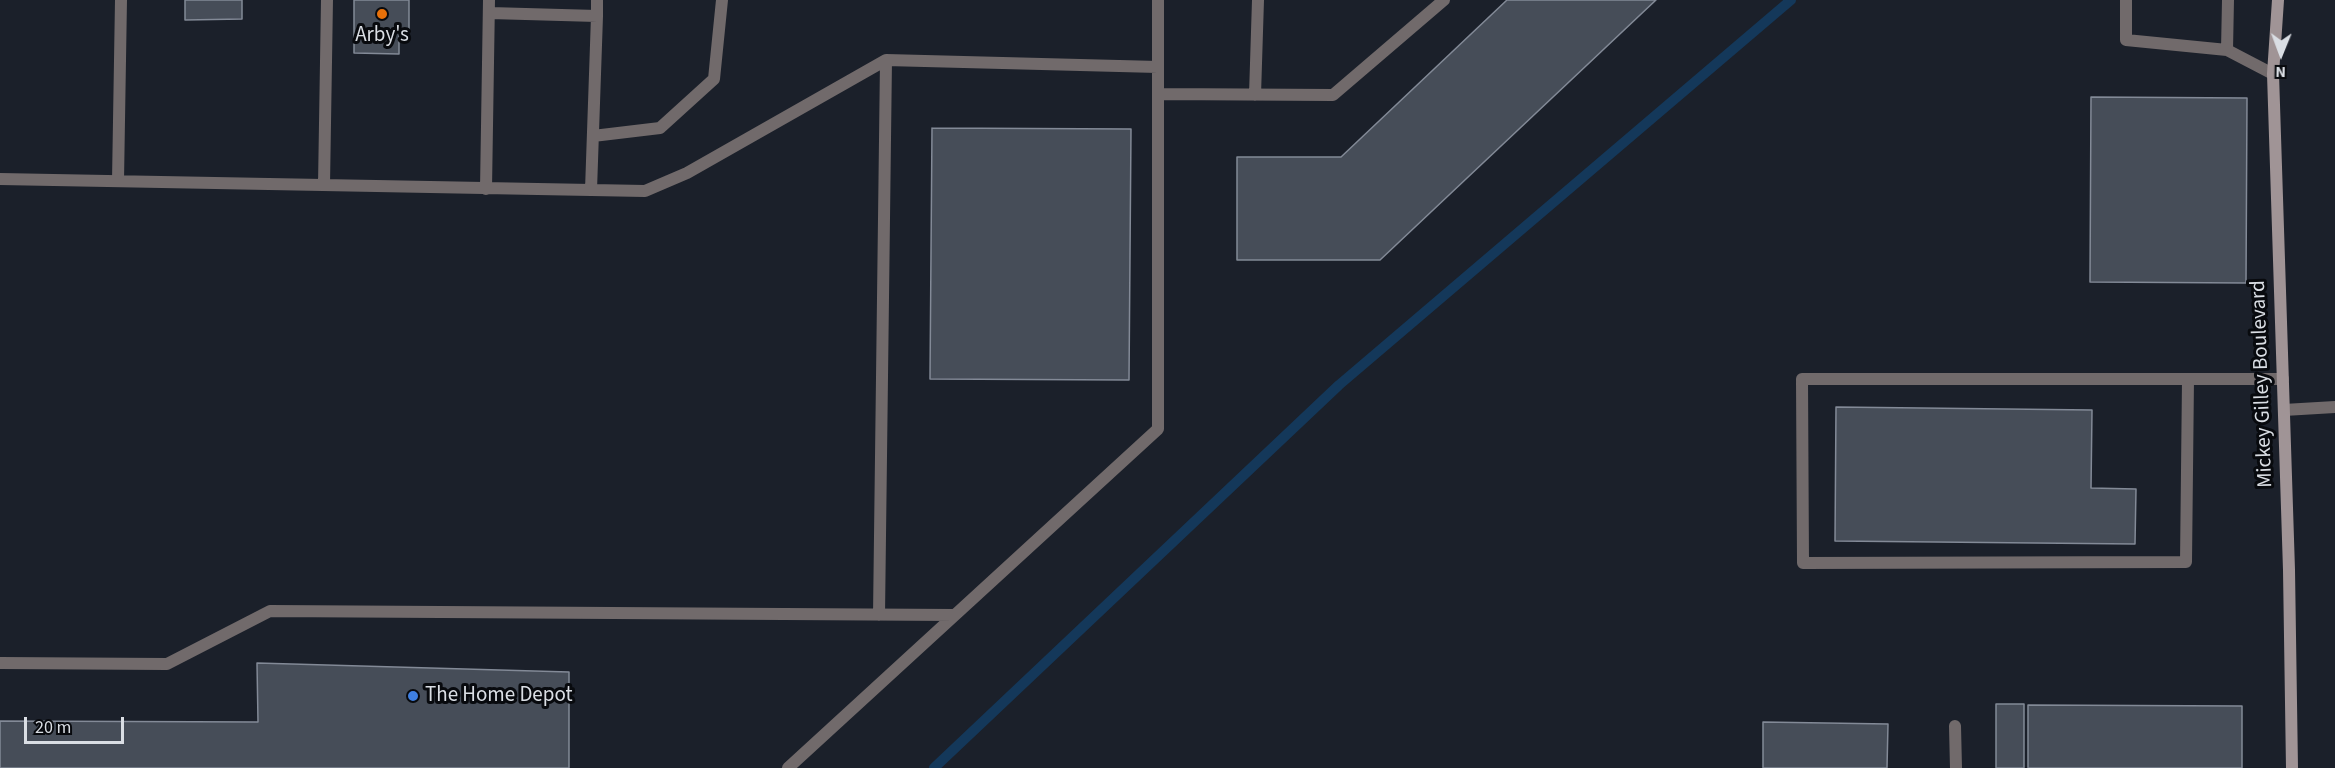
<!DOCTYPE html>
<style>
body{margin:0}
#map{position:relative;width:2335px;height:768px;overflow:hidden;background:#1b202a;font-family:"Source Sans 3",sans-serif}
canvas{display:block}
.north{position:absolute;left:2251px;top:24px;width:60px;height:60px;-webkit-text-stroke:4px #080a0e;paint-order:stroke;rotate:181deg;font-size:16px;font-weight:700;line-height:24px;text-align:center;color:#dadee4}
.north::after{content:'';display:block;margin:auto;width:21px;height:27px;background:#dadee4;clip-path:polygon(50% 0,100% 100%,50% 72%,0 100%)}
.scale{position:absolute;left:24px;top:717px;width:100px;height:27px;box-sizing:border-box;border:3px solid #dadee4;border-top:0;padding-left:8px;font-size:18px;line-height:21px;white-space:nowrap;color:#dadee4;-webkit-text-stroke:4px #080a0e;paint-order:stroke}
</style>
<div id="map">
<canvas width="2335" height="768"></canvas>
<div class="north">N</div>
<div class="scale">20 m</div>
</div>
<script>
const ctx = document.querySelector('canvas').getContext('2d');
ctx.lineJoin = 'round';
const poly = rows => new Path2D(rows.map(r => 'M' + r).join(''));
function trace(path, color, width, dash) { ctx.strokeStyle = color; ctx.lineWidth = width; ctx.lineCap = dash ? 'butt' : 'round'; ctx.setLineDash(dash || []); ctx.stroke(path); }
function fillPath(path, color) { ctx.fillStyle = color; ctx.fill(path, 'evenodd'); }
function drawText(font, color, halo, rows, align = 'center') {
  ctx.font = font + ' "Source Sans 3",sans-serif'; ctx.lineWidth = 6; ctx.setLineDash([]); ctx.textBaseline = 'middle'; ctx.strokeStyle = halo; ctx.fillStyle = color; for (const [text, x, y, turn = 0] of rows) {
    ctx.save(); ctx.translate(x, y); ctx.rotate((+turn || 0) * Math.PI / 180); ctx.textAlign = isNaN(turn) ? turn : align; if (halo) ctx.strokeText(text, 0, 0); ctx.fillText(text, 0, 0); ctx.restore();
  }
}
trace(poly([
 [934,768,1339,385,1791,0]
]), '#14385a', 10);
const building = poly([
 [185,0,242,0,242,19,185,20,185,0],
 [354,0,409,0,409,29,399,29,399,54,354,53,354,0],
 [1507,0,1656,0,1380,260,1237,260,1237,157,1341,157,1507,0],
 [2091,97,2247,98,2246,283,2090,282,2091,97],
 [932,128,1131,129,1129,380,930,379,932,128],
 [1836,407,2092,410,2091,488,2136,489,2135,544,1835,541,1836,407],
 [257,663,569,672,569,768,0,768,0,721,258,722,257,663],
 [1996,704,2024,704,2024,768,1996,768,1996,704],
 [2028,705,2242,706,2242,768,2028,768,2028,705],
 [1763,722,1888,724,1887,768,1763,768,1763,722]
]);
fillPath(building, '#464d58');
trace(building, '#838a97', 1.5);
trace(poly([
 [2126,0,2126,40,2227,50,2273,74],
 [490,13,597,16,597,0],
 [2227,50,2228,0],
 [1158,94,1333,95,1444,0],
 [1255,95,1258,0],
 [593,136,660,128,714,79,722,0],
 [0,179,645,191,687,173,886,60,1158,67],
 [118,181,121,0],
 [324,185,327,0],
 [486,189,489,0],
 [591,190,597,16],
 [2188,379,2186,562,1803,563,1802,379,2283,379],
 [2284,410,2335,407],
 [879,615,886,60],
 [0,663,167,664,270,611,955,615],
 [1955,726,1956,768],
 [788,768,1158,429,1158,0]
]), '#716a6b', 12);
trace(poly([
 [2278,0,2273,74,2289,570,2292,768]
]), '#a09496', 12);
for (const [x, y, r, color] of [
 [382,14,6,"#e8710a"],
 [413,696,6,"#3f7fe0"]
]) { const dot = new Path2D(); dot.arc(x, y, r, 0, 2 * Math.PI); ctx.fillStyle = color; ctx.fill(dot); trace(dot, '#080a0e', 2); }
drawText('21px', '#dadee4', '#080a0e', [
 ["Arby's",382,36],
 ["The Home Depot",425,696,"left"]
]);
drawText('21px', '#dadee4', '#080a0e', [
 ["Mickey Gilley Boulevard",2263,384,-92]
]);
</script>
